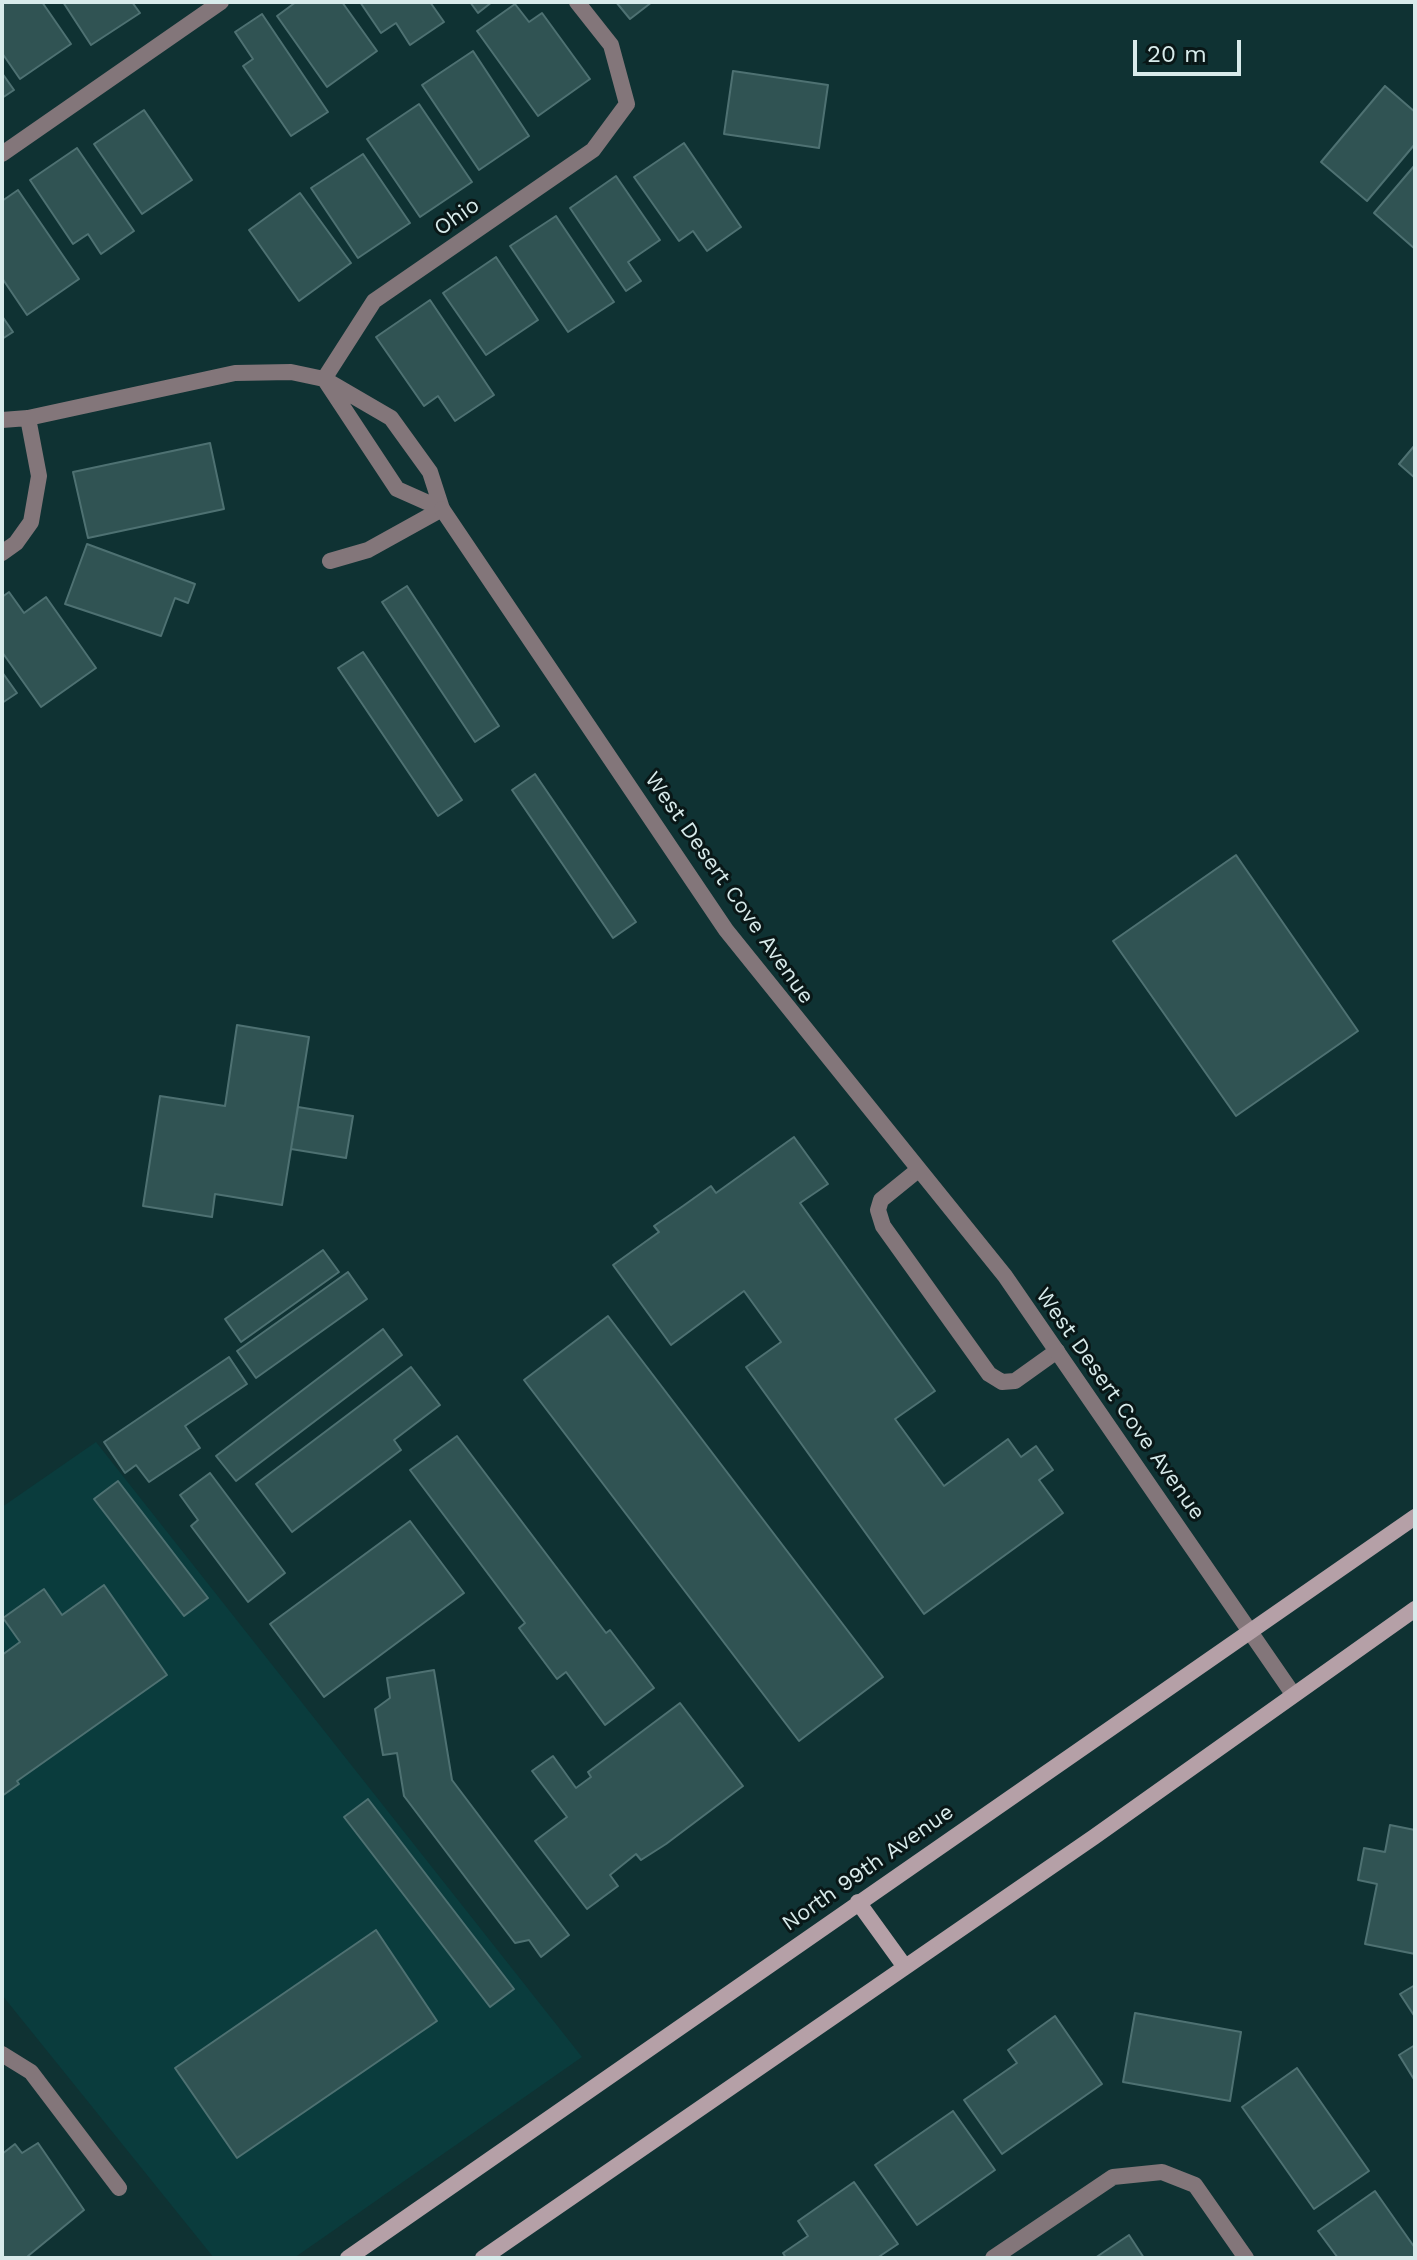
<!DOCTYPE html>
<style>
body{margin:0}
#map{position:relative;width:1417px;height:2260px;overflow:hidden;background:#0f3233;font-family:"Work Sans",sans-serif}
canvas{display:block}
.frame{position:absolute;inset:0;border:4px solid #d8ebeb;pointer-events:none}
.scale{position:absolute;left:1133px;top:40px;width:108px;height:36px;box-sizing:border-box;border:4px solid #d8ebeb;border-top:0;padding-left:10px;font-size:24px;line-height:28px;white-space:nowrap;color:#d8ebeb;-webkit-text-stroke:6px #091717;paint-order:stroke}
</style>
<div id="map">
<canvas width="1417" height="2260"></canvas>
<div class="frame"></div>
<div class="scale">20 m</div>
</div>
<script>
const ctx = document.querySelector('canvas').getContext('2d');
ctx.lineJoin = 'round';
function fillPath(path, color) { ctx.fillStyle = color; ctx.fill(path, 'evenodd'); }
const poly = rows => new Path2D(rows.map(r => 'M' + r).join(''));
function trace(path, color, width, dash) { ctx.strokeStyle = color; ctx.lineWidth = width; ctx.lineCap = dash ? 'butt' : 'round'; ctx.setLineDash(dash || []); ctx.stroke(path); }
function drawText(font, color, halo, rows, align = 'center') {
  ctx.font = font + ' "Work Sans",sans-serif'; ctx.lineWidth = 6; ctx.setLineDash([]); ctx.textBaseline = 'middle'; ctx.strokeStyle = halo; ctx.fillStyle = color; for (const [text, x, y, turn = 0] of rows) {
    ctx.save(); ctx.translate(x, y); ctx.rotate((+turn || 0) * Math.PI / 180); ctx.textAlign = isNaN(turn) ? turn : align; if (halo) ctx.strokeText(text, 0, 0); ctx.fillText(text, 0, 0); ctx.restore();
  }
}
fillPath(poly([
 [96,1442,582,2057,294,2258,214,2258,2,1995,2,1507]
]), '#0a3c3d');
const building = poly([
 [2,2,42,2,71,44,20,79,2,53,2,2],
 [63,2,132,2,140,13,91,45,63,2],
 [296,2,342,2,377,51,327,87,277,16,296,2],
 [360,2,430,2,444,22,410,45,396,23,381,33,360,2],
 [470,2,492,2,478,13,470,2],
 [616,2,652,2,630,19,616,2],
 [515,4,529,22,542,13,590,79,538,116,477,31,515,4],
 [262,14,328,112,291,136,243,66,253,59,235,32,262,14],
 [473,51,529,136,479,170,422,85,473,51],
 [733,71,828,85,819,148,724,134,733,71],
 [2,73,14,90,2,98,2,73],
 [1385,86,1415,112,1415,144,1367,201,1321,162,1385,86],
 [419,104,472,182,420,217,367,139,419,104],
 [144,110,192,180,142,214,94,144,144,110],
 [684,143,741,227,707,251,693,231,679,241,634,177,684,143],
 [77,148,134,231,101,254,88,234,73,244,30,180,77,148],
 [363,154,410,223,358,258,311,188,363,154],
 [1415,165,1415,249,1374,213,1415,165],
 [616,176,660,240,628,262,641,281,626,291,570,208,616,176],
 [18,190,79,279,27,315,2,278,2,201,18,190],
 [300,193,351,263,299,301,249,230,300,193],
 [556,216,614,302,568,332,510,246,556,216],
 [496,257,538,320,486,355,443,293,496,257],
 [430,300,494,395,455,421,438,396,424,406,376,337,430,300],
 [2,316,13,332,2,339,2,316],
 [210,443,224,509,88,538,73,472,210,443],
 [1415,445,1415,478,1399,464,1415,445],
 [87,544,195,584,188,603,175,598,161,636,65,604,87,544],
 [407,586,499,726,475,742,382,602,407,586],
 [9,592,24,613,46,597,96,668,41,707,2,652,2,597,9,592],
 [363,652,462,800,438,816,338,668,363,652],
 [2,672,17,693,2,703,2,672],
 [535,774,636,922,613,938,512,790,535,774],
 [1236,855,1358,1031,1236,1116,1113,941,1236,855],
 [237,1025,309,1037,282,1205,215,1194,212,1217,143,1206,160,1096,225,1106,237,1025],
 [298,1107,353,1116,346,1158,291,1149,298,1107],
 [794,1137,828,1184,800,1203,935,1391,895,1419,944,1486,1008,1439,1021,1457,1036,1446,1053,1470,1039,1480,1063,1513,924,1614,746,1367,781,1342,744,1291,671,1345,613,1265,659,1232,654,1226,683,1206,711,1186,716,1193,794,1137],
 [323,1250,339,1272,241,1342,225,1319,323,1250],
 [348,1272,367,1299,256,1378,237,1351,348,1272],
 [608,1316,883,1677,799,1741,524,1380,608,1316],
 [383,1329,402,1355,236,1481,216,1456,383,1329],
 [229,1357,247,1384,185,1426,200,1448,149,1482,136,1465,125,1473,104,1442,229,1357],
 [411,1367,440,1405,394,1440,401,1450,292,1532,256,1484,411,1367],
 [457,1436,606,1633,610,1630,654,1688,605,1725,566,1672,557,1679,519,1628,525,1623,410,1470,457,1436],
 [210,1473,285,1573,248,1602,191,1526,198,1520,180,1495,210,1473],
 [118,1481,208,1598,184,1616,94,1499,118,1481],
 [410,1521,464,1593,324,1697,270,1624,410,1521],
 [104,1585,167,1675,17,1781,19,1784,2,1796,2,1655,20,1642,3,1618,44,1589,62,1615,104,1585],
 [434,1670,452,1780,569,1935,541,1957,529,1940,515,1943,404,1796,397,1753,383,1755,375,1709,390,1698,387,1678,434,1670],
 [680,1703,743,1786,666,1844,641,1860,636,1854,610,1875,618,1886,587,1909,535,1841,567,1817,532,1771,553,1756,576,1788,591,1777,588,1772,680,1703],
 [368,1799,514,1989,490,2007,344,1817,368,1799],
 [1390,1825,1415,1830,1415,1954,1365,1944,1377,1884,1358,1880,1364,1848,1385,1852,1390,1825],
 [376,1930,437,2021,237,2158,175,2068,376,1930],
 [1415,1985,1415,2017,1400,1994,1415,1985],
 [1135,2013,1241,2032,1230,2101,1123,2082,1135,2013],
 [1055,2016,1102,2084,1002,2154,964,2100,1017,2063,1008,2050,1055,2016],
 [1415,2045,1415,2081,1399,2055,1415,2045],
 [1297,2068,1369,2171,1314,2209,1242,2107,1297,2068],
 [953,2111,995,2170,917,2225,875,2165,953,2111],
 [38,2143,84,2210,28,2256,31,2258,2,2258,2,2154,15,2144,22,2153,38,2143],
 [854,2182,898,2244,877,2258,786,2258,783,2253,808,2236,798,2221,854,2182],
 [1375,2191,1415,2248,1415,2258,1338,2258,1318,2231,1375,2191],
 [1129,2235,1144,2258,1095,2258,1129,2235]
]);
fillPath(building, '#305353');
trace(building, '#4e7172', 2);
trace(poly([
 [2,154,221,2],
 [324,379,374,301,593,150,627,104,611,45,577,2],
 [325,380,397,489,442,509],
 [2,420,28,418,235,373,291,372,324,379,391,418,430,472,442,509],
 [2,553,16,543,31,522,39,476,28,418],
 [330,561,368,550,442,509],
 [918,1170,881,1200,878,1210,883,1226,989,1374,1002,1382,1015,1381,1057,1351],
 [2,2054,31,2072,119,2188]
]), '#83767a', 16);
trace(poly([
 [442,509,726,930,1005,1276,1293,1694],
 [993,2258,1113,2177,1162,2172,1195,2185,1246,2258]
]), '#83767a', 16);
trace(poly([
 [858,1902,905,1967],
 [348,2258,1415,1517],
 [483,2258,1094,1837,1415,1609]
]), '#b5a0a7', 16);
drawText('22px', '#d8ebeb', '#091717', [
 ["Ohio",457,217,-35],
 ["West Desert Cove Avenue",729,888,55],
 ["West Desert Cove Avenue",1120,1404,55],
 ["North 99th Avenue",868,1868,-35]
]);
</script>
